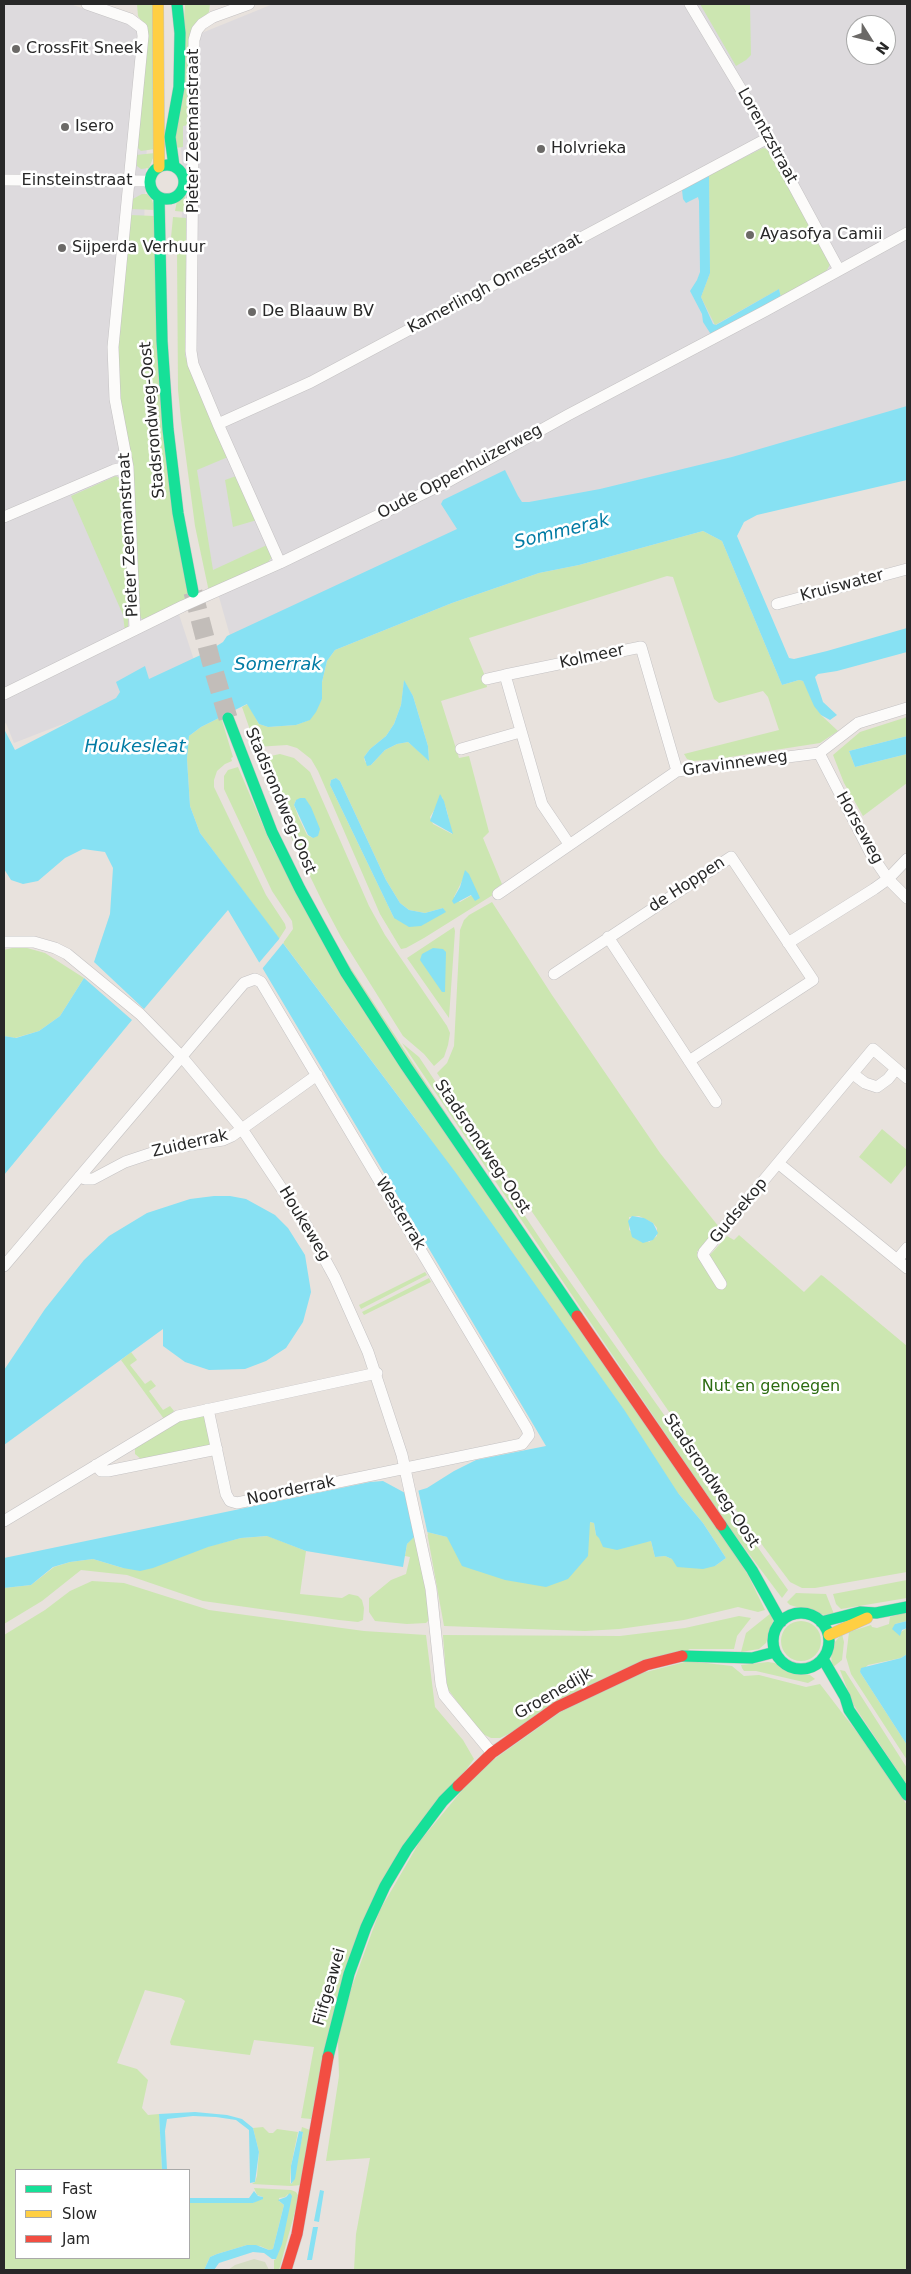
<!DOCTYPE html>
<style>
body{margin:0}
#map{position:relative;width:911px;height:2274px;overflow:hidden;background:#e8e2dd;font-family:"DejaVu Sans",sans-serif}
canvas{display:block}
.frame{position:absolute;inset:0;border:5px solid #282828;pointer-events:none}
.legend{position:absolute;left:15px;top:2169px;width:175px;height:90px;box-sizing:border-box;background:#fff;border:1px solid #a9a9a9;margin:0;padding:6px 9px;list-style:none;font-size:15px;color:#282828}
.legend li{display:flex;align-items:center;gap:10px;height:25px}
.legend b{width:25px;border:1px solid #a9a9a9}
.north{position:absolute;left:846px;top:15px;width:50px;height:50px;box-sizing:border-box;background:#fff;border:1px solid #a9a9a9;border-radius:50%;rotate:126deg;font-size:14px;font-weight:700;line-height:20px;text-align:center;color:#282828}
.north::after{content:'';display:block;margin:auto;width:18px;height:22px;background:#6b6967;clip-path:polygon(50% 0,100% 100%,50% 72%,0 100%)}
</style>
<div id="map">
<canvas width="911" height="2274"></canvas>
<div class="frame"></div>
<ul class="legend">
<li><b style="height:6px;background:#16e098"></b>Fast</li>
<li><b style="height:6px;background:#ffcf43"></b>Slow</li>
<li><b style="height:6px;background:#f24e42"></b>Jam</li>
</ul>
<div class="north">N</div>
</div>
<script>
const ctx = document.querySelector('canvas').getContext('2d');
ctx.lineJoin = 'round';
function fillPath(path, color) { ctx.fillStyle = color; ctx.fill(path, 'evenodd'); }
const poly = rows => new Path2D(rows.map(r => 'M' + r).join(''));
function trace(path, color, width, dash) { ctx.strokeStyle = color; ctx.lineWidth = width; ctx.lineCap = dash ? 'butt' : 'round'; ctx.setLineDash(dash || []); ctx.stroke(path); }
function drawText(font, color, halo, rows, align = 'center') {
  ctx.font = font + ' "DejaVu Sans",sans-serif'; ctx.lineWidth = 5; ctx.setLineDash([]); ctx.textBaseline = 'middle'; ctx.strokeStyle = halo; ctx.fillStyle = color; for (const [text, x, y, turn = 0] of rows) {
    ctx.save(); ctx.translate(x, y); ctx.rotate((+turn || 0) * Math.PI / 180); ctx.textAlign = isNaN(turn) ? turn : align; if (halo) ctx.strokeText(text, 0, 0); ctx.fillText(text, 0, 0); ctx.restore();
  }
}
fillPath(poly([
 [4,4,70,4,151,31,137,418,155,542,195,663,122,701,14,743,6,723,4,724],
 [273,4,907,4,907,417,232,643,210,565,179,347,182,207,190,188,190,174,182,163,180,130,187,39],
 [856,25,886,25,886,55,856,55]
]), '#dddadd');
fillPath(poly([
 [137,4,155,4,155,149,141,151,138,148,145,26,138,16],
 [185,4,210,4,209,12,199,22,189,125,183,126,183,147,175,148],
 [700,4,750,4,751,55,746,60,736,66],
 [763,148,768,149,831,263,824,275,781,298,779,289,715,325,701,297,710,273,709,175],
 [155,153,149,168,141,169,137,166,136,155],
 [142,194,147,194,152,200,155,210,131,209,131,200],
 [185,194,186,212,175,211,177,201],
 [130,215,155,216,188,602,148,620,142,619,139,614,118,392,119,344],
 [173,217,186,218,186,242,170,248],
 [181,249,186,251,185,356,228,457,197,470,213,570,267,545,272,557,268,562,209,592,195,526,181,420,178,390,177,251],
 [116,476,123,481,128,617,128,627,125,632,123,615,71,496],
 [236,476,257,520,233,527,225,480],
 [703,531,722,541,782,685,799,680,803,681,821,715,838,731,820,743,717,759,693,761,687,759,684,754,779,730,768,697,763,691,719,703,714,699,673,577,667,576,469,638,485,676,487,687,441,701,459,758,469,756,489,832,483,838,502,884,495,889,496,893,424,938,406,948,401,949,380,914,318,771,311,759,297,748,287,745,256,747,242,707,248,704,259,724,268,727,296,725,309,720,322,699,322,682,327,661,335,650,452,603,539,573,579,565],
 [404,681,413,696,428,746,429,760,408,742,397,744,385,750,371,765,365,762,364,757,370,749,386,736,394,724,401,705],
 [336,778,340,781,386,880,400,903,409,910,425,913,443,908,445,912,394,918,330,785,331,780],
 [442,797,447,811,452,834,433,824,430,817],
 [464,877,472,895,460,902,454,897],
 [221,717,233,757,231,758,232,761,225,764,217,771,214,780,214,787,266,895,285,924,286,928,279,939,200,833,190,806,187,759,189,736,201,727],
 [907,717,907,736,849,751,855,767,907,754,907,783,863,816,844,783,833,755,860,732],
 [280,754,294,758,310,772,369,906,385,935,447,1026,450,1033,448,1045,444,1057,434,1066,424,1054,403,1036,341,937,323,903,289,833,261,758],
 [296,800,313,838,307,835,298,816,294,805],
 [238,767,273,849,748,1575,765,1610,758,1612,738,1607,684,1620,619,1629,585,1631,444,1626,427,1532,447,1537,590,1522,594,1523,596,1535,643,1542,651,1541,655,1557,665,1556,672,1559,423,1129,283,943,293,929,292,921,272,891,224,789,224,776,228,770],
 [678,1493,703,1523,726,1558,715,1566],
 [492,902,552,995,660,1153,719,1227,701,1251,697,1251,700,1260,709,1256,727,1236,734,1240,739,1235,804,1292,821,1275,823,1276,907,1346,907,1572,815,1588,802,1588,790,1582,739,1514,437,1073,447,1063,454,1046,460,930,464,920,469,915],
 [639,1216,653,1223,657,1228,657,1236,649,1242,629,1230,629,1217],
 [454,927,455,931,449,1018,407,958],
 [20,946,45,953,84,978,60,1016,39,1031,15,1038,4,1036,4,950],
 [402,1043,419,1057,551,1255,788,1590,782,1598,725,1522],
 [882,1129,907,1150,907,1164,891,1184,859,1157],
 [425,1272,427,1275,361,1309,359,1305],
 [429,1278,431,1282,364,1315,362,1312],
 [131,1352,137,1360,130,1365,145,1384,151,1380,156,1386,149,1391,163,1410,170,1406,174,1411,164,1419,121,1360],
 [203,1416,206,1418,210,1444,208,1446,141,1459,135,1454,135,1447,176,1421],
 [415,1535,423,1570,429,1620,426,1623,407,1624,375,1621,369,1612,369,1598,391,1580,406,1574,410,1557,405,1556,407,1544],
 [268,1536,306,1551,300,1594,342,1598,349,1594,358,1596,362,1600,364,1608,363,1620,358,1622,339,1620,203,1601,127,1575,81,1570,42,1601,4,1624,4,1588,31,1585,54,1567,70,1562,93,1559,123,1568,241,1538],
 [907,1580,907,1598,841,1609,836,1604,833,1594],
 [92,1581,124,1583,209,1610,364,1631,426,1635,435,1707,463,1740,474,1759,379,1888,311,2119,301,2118,314,2047,254,2040,250,2055,171,2045,170,2042,185,2001,181,1998,145,1990,117,2063,137,2069,148,2080,142,2108,148,2115,159,2114,162,2170,16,2170,16,2258,189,2258,189,2203,253,2203,263,2197,257,2195,254,2188,291,2190,296,2192,299,2197,279,2270,274,2270,274,2260,276,2259,288,2194,285,2197,279,2198,279,2201,284,2205,273,2249,269,2250,260,2246,247,2245,217,2254,210,2257,204,2270,4,2270,4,1635,45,1610,70,1591],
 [796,1593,826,1594,834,1614,824,1615,790,1605,787,1602],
 [907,1612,907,1621,895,1624,901,1632,907,1628,907,1654,901,1658,868,1665,860,1672,907,1745,907,1760,851,1674,846,1657,849,1632,871,1625,872,1627,877,1628,889,1624,890,1617],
 [771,1613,773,1621,766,1643,759,1649,741,1652,746,1633],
 [739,1616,751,1618,737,1636,734,1649,690,1649,500,1738,491,1738,481,1733,447,1688,443,1635,620,1636,685,1628],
 '781 1641a20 20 0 1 1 40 0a20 20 0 1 1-40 0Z',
 [842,1634,844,1642,842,1660,832,1668,831,1653,835,1642],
 [689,1661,732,1666,744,1676,759,1675,806,1687,820,1684,863,1740,907,1805,907,2270,354,2270,356,2234,370,2158,326,2161,339,2076,338,2040,343,2011,380,1910,420,1841,479,1770,562,1711,638,1674],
 [768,1662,775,1663,789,1671,810,1675,815,1679,808,1683,756,1671,744,1671,742,1668,741,1665],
 [840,1670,845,1671,907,1768,907,1785,853,1704],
 [263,2127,269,2133,273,2133,277,2129,298,2132,291,2166,290,2183,292,2184,303,2133,301,2132,302,2127,310,2130,301,2185,291,2186,252,2184,255,2182,257,2176,259,2152,253,2128]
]), '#cce6b1');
fillPath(poly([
 [254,2259,265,2262,269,2270,228,2270,235,2265]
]), '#d5dcc3');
fillPath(poly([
 [709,175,710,273,701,297,713,324,716,325,779,289,781,298,712,336,703,322,702,314,690,291,697,280,700,272,699,201,698,197,686,203,683,199,682,190],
 [907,406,907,480,757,515,744,522,737,536,789,658,794,659,827,651,907,628,907,652,837,671,818,674,815,677,823,702,837,715,830,720,821,715,814,706,803,681,799,680,782,685,722,541,703,531,579,565,539,573,452,603,335,650,327,661,322,682,322,699,316,712,310,720,296,725,268,727,259,724,247,704,201,727,189,736,187,759,190,806,200,833,456,1173,625,1411,678,1493,703,1523,726,1558,715,1566,703,1569,677,1567,672,1559,665,1556,655,1557,651,1541,617,1550,603,1547,599,1538,596,1535,594,1523,590,1522,588,1556,568,1579,546,1587,505,1580,462,1566,447,1537,427,1532,416,1535,407,1544,403,1567,306,1551,267,1536,241,1538,208,1547,153,1568,140,1571,123,1568,93,1559,70,1562,53,1567,31,1585,4,1588,4,1558,370,1482,383,1481,407,1494,427,1488,454,1471,476,1460,546,1446,228,910,144,1009,94,962,110,914,113,868,105,852,83,849,65,858,38,881,23,884,11,880,4,869,4,729,15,750,116,698,120,692,116,682,145,666,149,679,207,652,223,642,227,636,457,529,441,504,443,500,505,470,518,496,522,502,529,502,600,489,732,457],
 [404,680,413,696,428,746,429,761,408,742,397,744,385,750,371,765,367,766,364,757,370,749,386,736,394,724,401,705],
 [907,736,907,754,855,767,849,751],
 [336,778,340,781,386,880,400,903,409,910,425,913,443,908,446,912,421,926,409,927,394,918,330,785,331,780],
 [440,794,444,801,453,834,430,821],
 [300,798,305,798,311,807,320,829,318,836,313,838,308,835,294,805,296,800],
 [465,870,469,874,480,898,475,901,471,895,454,904,452,901,460,887],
 [433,948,443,949,446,952,445,992,442,992,420,960,422,954],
 [84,978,132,1020,4,1175,4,1036,16,1038,39,1031,60,1016],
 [214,1196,230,1196,246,1199,275,1215,288,1228,305,1255,311,1292,303,1322,286,1348,266,1361,245,1369,209,1370,185,1362,163,1346,163,1329,4,1445,4,1370,45,1309,84,1260,109,1236,147,1213,190,1199],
 [632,1216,644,1218,653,1223,658,1233,653,1240,643,1243,632,1237,628,1221],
 [907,1621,907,1628,902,1630,900,1636,892,1629,895,1624],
 [907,1654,907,1745,860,1672,861,1668,901,1658],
 [195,2112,227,2115,242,2119,253,2128,259,2152,255,2182,250,2183,249,2130,236,2120,216,2117,193,2116,167,2119,165,2131,167,2170,162,2170,159,2114],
 [299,2131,303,2132,295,2179,291,2184,291,2166],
 [320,2190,324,2191,319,2222,314,2221],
 [254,2191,258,2196,263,2197,263,2199,253,2203,189,2203,189,2198,249,2198],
 [290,2193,292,2196,290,2206,282,2244,276,2259,272,2259,264,2253,253,2252,219,2263,214,2270,204,2270,210,2257,217,2254,247,2245,256,2245,269,2250,273,2249,284,2205,278,2200,286,2197],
 [313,2227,318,2227,312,2260,307,2260]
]), '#87e1f3');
fillPath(poly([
 [280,938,284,942,262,969,258,964],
 [418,1489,428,1535,417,1538,407,1492]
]), '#e8e2dd');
trace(poly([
 [193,592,211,661,228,718]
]), '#c2bdb9', 19, [19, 9]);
const street = poly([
 [87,4,130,19,142,28,143,36,113,347,115,399,128,467,135,629],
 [249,4,213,17,202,24,197,30,194,40,191,351,193,364,218,424,280,563],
 [690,4,745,96,839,270],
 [4,180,150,181],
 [218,424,311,382,768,138],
 [4,517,114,470,128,467],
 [777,604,907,569],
 [487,679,505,675],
 [4,694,183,606,280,563,449,481,568,415,765,311,907,233],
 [461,749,520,732],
 [819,753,871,854,888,879,907,898],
 [569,844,542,804,505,675,641,647,677,771],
 [498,894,677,771,819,753,858,723,907,708],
 [608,937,716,1102],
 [4,942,34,942,55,948,67,954,140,1014,182,1057,242,1129,306,1225,335,1278,368,1352,402,1455,431,1589,441,1684,444,1695,492,1753],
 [788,943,874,889,888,879,907,859],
 [554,974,731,857,813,980,689,1061],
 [853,1074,865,1083,877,1087,888,1079,896,1069],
 [778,1163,907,1268],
 [80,1176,85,1179,93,1179,125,1162,164,1149,223,1140,232,1136,317,1075],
 [897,1260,907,1248],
 [4,1266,244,983,255,979,261,982,527,1429,529,1435,522,1444,237,1503,230,1501,226,1494,208,1409],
 [721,1284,703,1255,704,1252,873,1049,907,1078],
 [96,1465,101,1471,108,1471,217,1449],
 [4,1521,178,1416,377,1373]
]);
const fast = poly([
 '150 182a17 17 0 1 1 34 0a17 17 0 1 1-34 0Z',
 [174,166,170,137,179,87,180,33,177,4],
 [159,197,162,341,168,429,178,513,193,592],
 [228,718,272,832,300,889,346,973,406,1066,577,1316],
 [721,1525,752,1570,781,1622],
 '773 1641a28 28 0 1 1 56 0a28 28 0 1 1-56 0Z',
 [821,1622,860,1612,876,1613,907,1607],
 [682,1656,752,1658,775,1652],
 [823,1659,845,1697,849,1710,907,1795],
 [328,2057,349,1974,366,1927,385,1886,407,1849,443,1801,458,1786]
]);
const slow = poly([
 [158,4,159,167],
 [829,1635,867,1618]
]);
const jam = poly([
 [577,1316,721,1525],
 [458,1786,492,1753,557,1707,646,1665,682,1656],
 [286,2270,297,2234,328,2057]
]);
trace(street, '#c4c2c3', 12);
trace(fast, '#c4c2c3', 12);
trace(slow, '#c4c2c3', 12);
trace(jam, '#c4c2c3', 12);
trace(street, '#fcfbfa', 11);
trace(fast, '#16e098', 11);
trace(slow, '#ffcf43', 11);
trace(jam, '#f24e42', 11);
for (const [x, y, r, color] of [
 [16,49,5,"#6b6967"],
 [65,127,5,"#6b6967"],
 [541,149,5,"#6b6967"],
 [750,235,5,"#6b6967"],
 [62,248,5,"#6b6967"],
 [252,312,5,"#6b6967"]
]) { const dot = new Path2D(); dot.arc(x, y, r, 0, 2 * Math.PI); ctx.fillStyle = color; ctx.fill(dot); trace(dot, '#fff', 2); }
drawText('16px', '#282828', '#fff', [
 ["CrossFit Sneek",26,49],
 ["Isero",75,127],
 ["Holvrieka",551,149],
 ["Ayasofya Camii",760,235],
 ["Sijperda Verhuur",72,248],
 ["De Blaauw BV",262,312]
], 'left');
drawText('16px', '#282828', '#fff', [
 ["Pieter Zeemanstraat",194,131,-90],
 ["Lorentzstraat",767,136,61],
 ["Einsteinstraat",77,181],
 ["Kamerlingh Onnesstraat",495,284,-28],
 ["Stadsrondweg-Oost",153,420,-95],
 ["Oude Oppenhuizerweg",460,472,-28],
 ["Pieter Zeemanstraat",129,535,-93],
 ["Kruiswater",842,586,-15],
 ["Kolmeer",592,657,-12],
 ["Gravinneweg",735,764,-8],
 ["Stadsrondweg-Oost",280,801,67],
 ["Horseweg",859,828,61],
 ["de Hoppen",687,885,-33],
 ["Zuiderrak",190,1144,-13],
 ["Stadsrondweg-Oost",482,1147,56],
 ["Gudsekop",739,1211,-50],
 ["Westerrak",400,1214,59],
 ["Houkeweg",304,1224,59],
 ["Stadsrondweg-Oost",711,1481,56],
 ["Noorderrak",291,1491,-12],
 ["Groenedijk",554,1694,-30],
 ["Fiifgeawei",330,1987,-74]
]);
drawText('16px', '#2c6c11', '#fff', [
 ["Nut en genoegen",771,1387]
]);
drawText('italic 18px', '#007ba4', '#fff', [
 ["Sommerak",562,532,-14],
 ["Somerrak",278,665],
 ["Houkesleat",135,747]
]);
</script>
